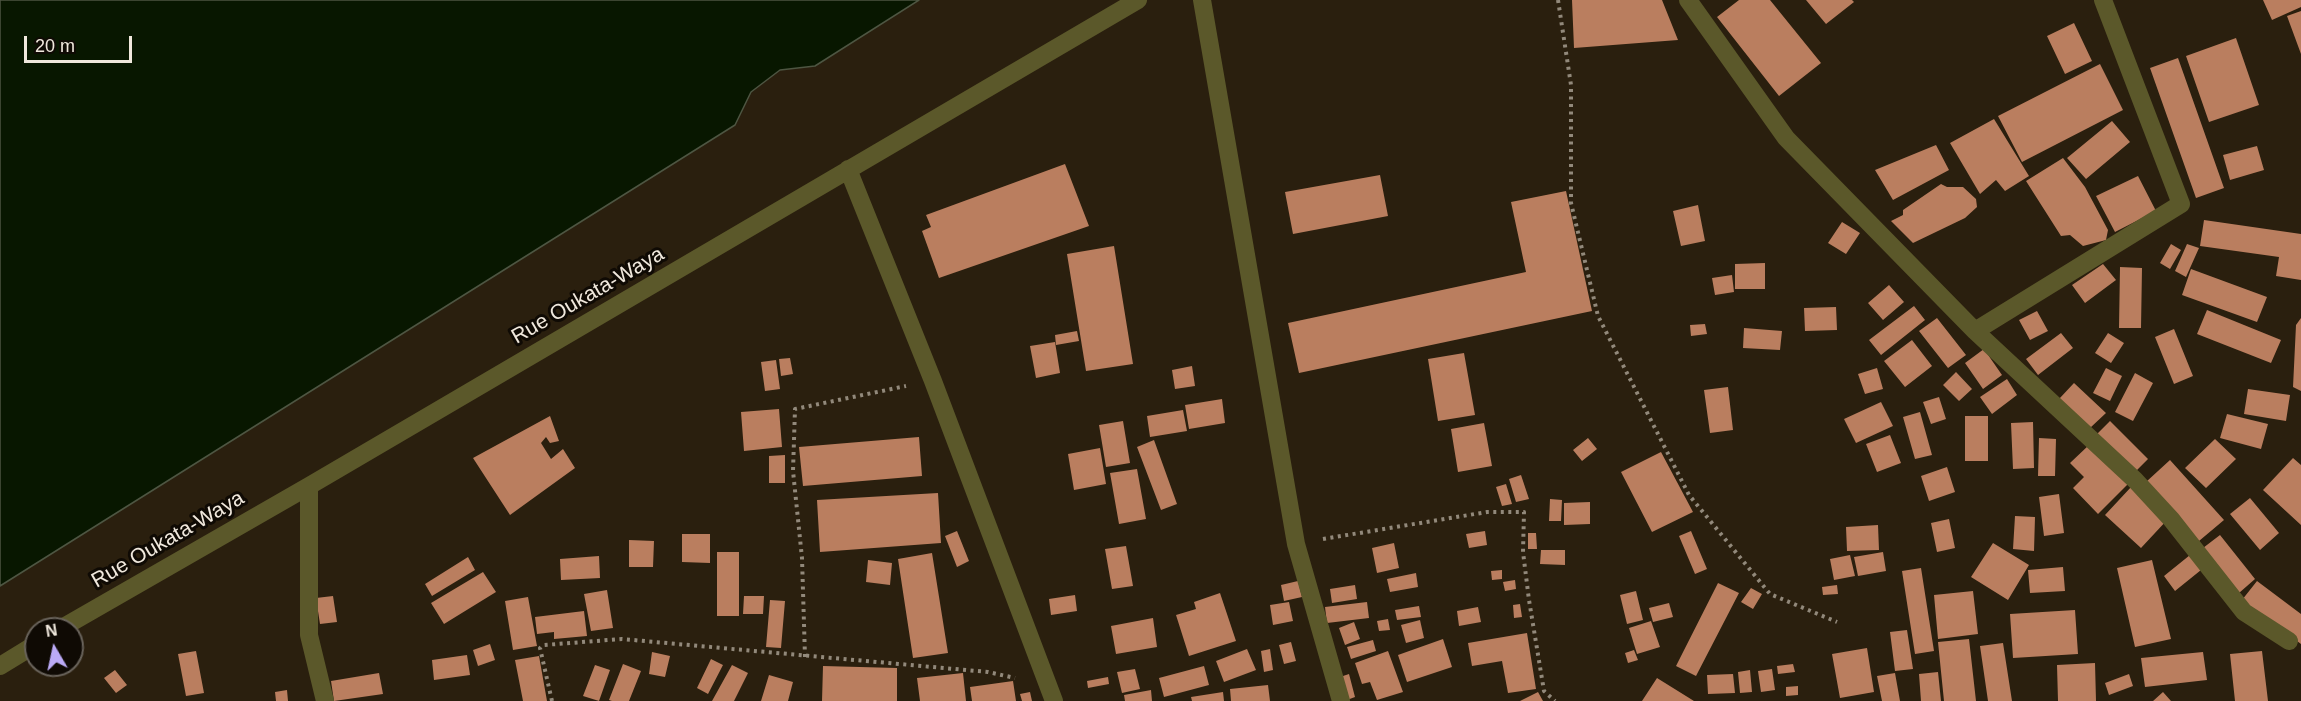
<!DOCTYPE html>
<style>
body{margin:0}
#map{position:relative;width:2301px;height:701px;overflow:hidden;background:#2a1f0e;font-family:Helvetica,sans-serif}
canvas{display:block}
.north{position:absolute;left:24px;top:617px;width:60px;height:60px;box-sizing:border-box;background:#0f0a04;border:2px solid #69635b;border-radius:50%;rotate:351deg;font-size:16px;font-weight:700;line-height:24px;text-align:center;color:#f0e8dd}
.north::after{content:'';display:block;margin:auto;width:21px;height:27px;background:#bbaaf6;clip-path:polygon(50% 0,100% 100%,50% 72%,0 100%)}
.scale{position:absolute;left:24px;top:36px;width:108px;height:27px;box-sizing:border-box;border:3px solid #f0e8dd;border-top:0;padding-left:8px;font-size:18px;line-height:21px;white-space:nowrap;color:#f0e8dd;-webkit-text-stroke:4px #0f0a04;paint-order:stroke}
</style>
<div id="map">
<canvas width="2301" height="701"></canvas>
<div class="north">N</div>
<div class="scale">20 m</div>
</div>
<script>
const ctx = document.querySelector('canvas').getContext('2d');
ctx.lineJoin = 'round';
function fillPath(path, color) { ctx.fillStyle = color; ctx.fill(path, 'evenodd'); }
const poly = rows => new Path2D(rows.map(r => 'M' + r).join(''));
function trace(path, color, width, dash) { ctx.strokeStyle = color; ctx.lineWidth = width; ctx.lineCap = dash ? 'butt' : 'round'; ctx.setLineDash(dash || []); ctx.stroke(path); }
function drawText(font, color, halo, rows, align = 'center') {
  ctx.font = font + ' Helvetica,sans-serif'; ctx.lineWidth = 6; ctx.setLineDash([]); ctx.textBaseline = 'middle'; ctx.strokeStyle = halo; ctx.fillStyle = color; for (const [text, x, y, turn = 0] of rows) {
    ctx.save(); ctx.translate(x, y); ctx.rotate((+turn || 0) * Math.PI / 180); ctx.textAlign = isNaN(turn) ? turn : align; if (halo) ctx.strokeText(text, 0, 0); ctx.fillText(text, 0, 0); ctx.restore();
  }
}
const water = poly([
 [0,0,919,0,815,66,780,70,751,92,735,125,0,586,0,0]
]);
fillPath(water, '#081700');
trace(water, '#4e5642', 1.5);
fillPath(poly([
 [1572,0,1662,0,1678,40,1574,48],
 [1739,0,1770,0,1821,63,1779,96,1717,17],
 [1806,0,1852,0,1854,2,1826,24],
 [2263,0,2301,0,2301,7,2272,20],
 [2301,11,2301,54,2287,16],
 [2074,23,2092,61,2065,74,2047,36],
 [2236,38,2259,105,2209,122,2186,56],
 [2178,58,2224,188,2196,198,2150,68],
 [2100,64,2123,110,2022,162,1998,116],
 [1994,119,2029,176,2005,191,1996,180,1980,194,1950,143],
 [2112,121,2130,142,2086,179,2067,158],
 [1936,145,1949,170,1893,200,1875,170],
 [2257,146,2264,170,2230,180,2223,155],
 [2063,158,2085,187,2108,230,2106,240,2083,246,2070,235,2061,236,2026,181],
 [1065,164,1089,226,939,278,922,231,931,227,926,215],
 [1380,175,1388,216,1293,234,1285,192],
 [2138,176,2156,211,2115,232,2096,196],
 [1941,184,1947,187,1963,187,1976,199,1977,207,1965,218,1913,243,1891,221,1903,215,1903,210],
 [1566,191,1592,311,1299,373,1288,323,1526,272,1511,202],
 [1698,205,1705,241,1681,246,1673,211],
 [2204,220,2301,234,2301,280,2276,276,2279,257,2200,246],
 [1842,222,1860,233,1846,254,1828,243],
 [2171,244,2181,250,2170,269,2160,263],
 [2187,244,2199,248,2186,277,2175,271],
 [1114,246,1133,364,1086,371,1067,254],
 [1765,263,1765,289,1735,289,1735,264],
 [2103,264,2116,280,2085,303,2072,285],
 [2120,267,2142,268,2141,328,2119,328],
 [2191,269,2267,297,2257,322,2182,295],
 [1732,275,1734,292,1715,295,1712,278],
 [1889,285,1904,302,1883,320,1868,303],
 [1914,306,1925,320,1881,355,1869,340],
 [1836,307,1837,330,1805,331,1804,308],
 [2207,310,2281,340,2271,363,2197,334],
 [2037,311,2048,331,2030,340,2019,320],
 [1937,318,1966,355,1948,368,1919,331],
 [2301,318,2301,391,2293,387,2296,325],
 [1705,324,1707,334,1691,336,1690,325],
 [1744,328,1782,331,1780,350,1743,348],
 [2174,329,2193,376,2174,384,2155,337],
 [1077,331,1079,341,1056,345,1055,335],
 [2061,333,2073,348,2038,375,2026,359],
 [2108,333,2124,343,2111,363,2095,353],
 [1912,340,1932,366,1905,387,1884,361],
 [1055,342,1060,373,1036,378,1030,346],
 [1984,349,2002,375,1983,389,1965,363],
 [1464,353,1475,415,1438,421,1428,359],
 [790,358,793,374,781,376,779,359],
 [776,360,780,389,765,391,761,362],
 [1192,366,1195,386,1175,389,1172,370],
 [1877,368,1883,389,1865,394,1858,374],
 [2106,368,2122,376,2110,401,2093,393],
 [1956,372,1972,389,1959,401,1943,385],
 [2135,373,2153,383,2133,421,2115,412],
 [2007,379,2017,395,1992,414,1980,397],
 [2074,383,2106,413,2090,428,2059,399],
 [1728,387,1733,430,1710,433,1704,390],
 [2248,389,2290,395,2286,421,2244,414],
 [1939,397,1946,419,1931,424,1923,402],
 [1222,399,1225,423,1189,429,1185,405],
 [1881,402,1893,426,1856,443,1844,419],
 [779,409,782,447,744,451,741,412],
 [1183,410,1187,431,1150,437,1147,416],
 [1920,412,1932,455,1915,459,1903,417],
 [2227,414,2268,424,2261,449,2220,438],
 [550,416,559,441,550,443,546,437,541,443,551,459,563,449,575,468,510,515,473,458],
 [1965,416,1988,416,1988,461,1965,461],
 [1123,421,1130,463,1106,467,1099,425],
 [2110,421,2148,459,2135,472,2097,434],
 [2033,422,2034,468,2013,469,2011,423],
 [1484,423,1492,466,1458,472,1451,429],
 [1890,435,1901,463,1877,472,1866,444],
 [919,437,922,476,803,486,799,447],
 [1588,438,1597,449,1582,461,1573,450],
 [2039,438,2056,439,2055,476,2038,476],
 [2215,439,2236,459,2206,488,2185,468],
 [1154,440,1177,504,1161,510,1137,447],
 [2089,445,2128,484,2098,514,2073,488,2084,477,2070,463],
 [1100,448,1106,484,1074,490,1068,454],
 [1661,452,1693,512,1652,532,1621,472],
 [785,455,785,483,769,483,769,456],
 [2293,458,2301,465,2301,525,2263,490],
 [2170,460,2224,520,2199,541,2146,482],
 [1947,467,1955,492,1929,501,1921,476],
 [1137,469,1146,519,1119,524,1110,473],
 [1521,475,1529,499,1516,502,1509,479],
 [1506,484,1512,504,1502,506,1496,487],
 [2132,486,2168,519,2141,548,2105,515],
 [938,493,941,543,820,552,817,500],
 [2059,494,2064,533,2044,536,2039,497],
 [2250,498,2279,533,2260,550,2230,514],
 [1550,499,1562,500,1561,521,1549,521],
 [1590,502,1590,524,1564,525,1564,503],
 [2015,516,2035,517,2034,551,2013,549],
 [1949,519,1955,548,1937,552,1931,523],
 [1878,525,1879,550,1847,551,1846,527],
 [957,531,969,561,957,567,945,536],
 [1485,531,1487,545,1469,548,1466,534],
 [1691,531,1707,569,1695,574,1679,536],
 [1528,533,1536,533,1537,549,1528,549],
 [682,534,710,534,710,563,682,562],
 [2220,535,2255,579,2239,593,2203,548],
 [629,540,654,541,653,567,629,567],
 [1394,543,1399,568,1377,573,1372,548],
 [1993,543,2029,565,2008,600,1971,577],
 [1126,546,1133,586,1112,589,1105,549],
 [1541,550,1565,550,1565,565,1540,564],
 [717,552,739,552,739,616,717,616],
 [1883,552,1886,571,1858,576,1854,557],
 [932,553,948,653,913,658,898,559],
 [1850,555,1855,576,1834,580,1830,559],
 [2190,555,2201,570,2175,591,2164,576],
 [599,556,600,578,561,580,560,559],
 [468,557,475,570,432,596,425,584],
 [868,560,892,563,890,585,866,582],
 [2152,560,2171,639,2135,647,2117,568],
 [2063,567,2065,591,2030,593,2028,570],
 [1921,568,1934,651,1915,654,1902,571],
 [1502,570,1502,579,1492,580,1491,571],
 [483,572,496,592,444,624,431,603],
 [1416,573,1418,587,1390,592,1387,579],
 [1515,580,1516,589,1505,591,1503,582],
 [1298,581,1302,597,1284,601,1281,585],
 [2257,581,2301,614,2301,644,2242,600],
 [1718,583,1739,593,1696,676,1676,666],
 [1355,585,1357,599,1332,603,1330,589],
 [1837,585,1838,594,1823,595,1822,587],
 [1751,588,1762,594,1753,609,1741,602],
 [607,590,613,628,591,631,584,594],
 [1636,591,1643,620,1627,624,1620,595],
 [1973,591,1978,634,1938,639,1934,595],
 [1220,593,1236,641,1189,656,1176,615,1196,609,1194,602],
 [1075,595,1077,611,1051,615,1049,599],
 [333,596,337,622,320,624,316,598],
 [744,596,764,596,763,614,743,614],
 [528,597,537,646,513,650,505,601],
 [770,600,785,601,781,648,766,647],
 [1289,602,1293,621,1273,625,1270,605],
 [1367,602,1369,618,1327,623,1325,607],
 [1669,603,1673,617,1653,622,1649,608],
 [1520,604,1522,617,1514,618,1513,605],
 [1419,606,1421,617,1397,620,1395,610],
 [1478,607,1481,622,1459,626,1457,611],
 [2075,610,2078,654,2013,658,2010,614],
 [584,611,587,636,554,639,554,632,537,634,535,617],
 [1153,618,1157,647,1116,654,1111,626],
 [1388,619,1390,630,1379,631,1377,621],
 [1420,620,1424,638,1406,643,1401,625],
 [1651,621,1660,647,1637,654,1629,628],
 [1354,622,1360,639,1345,645,1339,628],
 [1907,630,1913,669,1895,671,1890,632],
 [1527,633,1536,689,1508,693,1502,661,1472,666,1468,643],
 [1443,639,1452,667,1407,682,1398,655],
 [1969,639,1976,701,1944,701,1938,642],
 [1373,640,1376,651,1351,659,1347,647],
 [1291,642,1296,661,1284,664,1279,645],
 [2003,643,2012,701,1988,701,1980,646],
 [490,644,495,660,478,666,473,650],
 [1867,648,1874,692,1840,698,1832,654],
 [1247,649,1256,670,1224,682,1216,661],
 [1270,649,1273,670,1264,672,1261,651],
 [1634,650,1638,660,1628,663,1625,653],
 [196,651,204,693,186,696,178,654],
 [1388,651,1403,692,1377,700,1370,682,1362,684,1355,663],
 [2262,651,2268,701,2235,701,2230,654],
 [652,652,670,656,665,677,649,674],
 [2203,652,2207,680,2145,687,2141,658],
 [467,655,470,675,434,680,432,660],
 [539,656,547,701,523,701,515,660],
 [711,659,723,665,708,694,697,688],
 [2095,663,2096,701,2058,701,2057,665],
 [623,664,641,671,629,701,612,701,609,700],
 [1793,664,1795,672,1778,674,1777,666],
 [595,665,610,670,599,701,583,696],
 [732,665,748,673,734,701,712,701],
 [823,666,897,668,897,701,822,701],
 [1204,666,1209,685,1164,697,1159,678],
 [1135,669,1140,689,1122,693,1117,672],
 [1772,669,1775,690,1761,692,1758,671],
 [115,670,127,685,116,693,104,678],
 [1750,670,1752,692,1740,693,1738,672],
 [1938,672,1941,701,1921,701,1919,674],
 [379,673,383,694,334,701,331,681],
 [963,673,966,701,920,701,917,678],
 [1895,673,1900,701,1882,701,1877,676],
 [1349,674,1355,697,1347,700,1340,677],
 [1733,674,1735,693,1708,694,1707,675],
 [2129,674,2133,686,2109,695,2105,683],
 [769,675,793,682,788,701,761,701],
 [1108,677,1109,684,1088,688,1087,681],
 [1657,678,1694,701,1642,701],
 [1013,681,1016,701,972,701,970,687],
 [1268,685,1270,701,1231,701,1230,689],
 [1798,686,1798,695,1786,696,1786,687],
 [287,690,288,701,276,701,275,692],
 [1151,690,1152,701,1125,701,1124,695],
 [1030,692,1032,701,1022,701,1020,694],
 [1223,692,1224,701,1192,701,1191,697],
 [1538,692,1543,701,1520,701],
 [2163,692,2171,701,2153,701]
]), '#ba7e5f');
trace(poly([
 [1558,0,1571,85,1571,203,1598,316,1689,495,1770,594,1837,622],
 [1323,539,1487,512,1524,512,1523,552,1529,600,1544,691,1555,701],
 [805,657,802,558,793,471,795,409,906,386],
 [552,701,540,648,544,645,622,639,988,672,1015,678]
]), '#92897b', 4, [3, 4.5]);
trace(poly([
 [1202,0,1296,544,1341,701],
 [1688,0,1786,138,1975,331,2135,480,2171,519,2244,612,2289,641],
 [848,169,933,381,1054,701],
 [1975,331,2181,204,2103,0],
 [309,486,309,635,325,701],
 [60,629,309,486,1138,0],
 [0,666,36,644]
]), '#5b582a', 18);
drawText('21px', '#f0e8dd', '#0f0a04', [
 ["Rue Oukata-Waya",588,296,-30],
 ["Rue Oukata-Waya",168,540,-30]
]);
</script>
